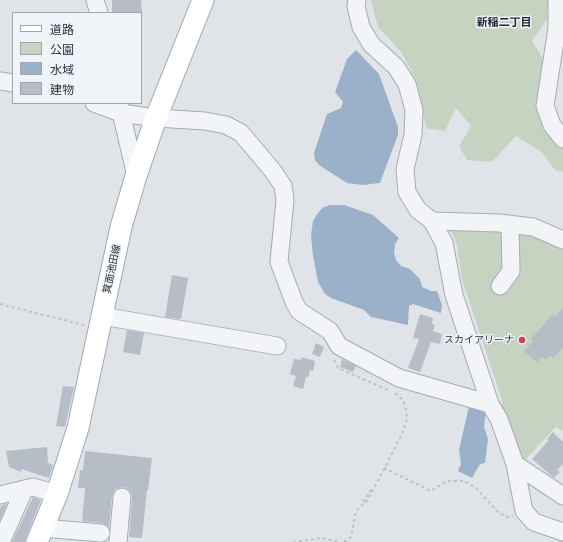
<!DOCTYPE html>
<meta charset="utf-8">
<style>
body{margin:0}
#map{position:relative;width:563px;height:542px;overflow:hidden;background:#e0e4e9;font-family:"Public Sans","Noto Sans JP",sans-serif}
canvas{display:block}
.legend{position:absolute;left:12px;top:12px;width:130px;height:92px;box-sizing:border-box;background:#f0f3f7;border:1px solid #a0a5ae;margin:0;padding:5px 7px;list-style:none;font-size:12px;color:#293141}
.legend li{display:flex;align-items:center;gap:8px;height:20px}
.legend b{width:20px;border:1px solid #a0a5ae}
</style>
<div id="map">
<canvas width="563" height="542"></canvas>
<ul class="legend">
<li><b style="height:5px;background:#fff"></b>道路</li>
<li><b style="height:11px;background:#c6d3c1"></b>公園</li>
<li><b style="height:11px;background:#9bb1c9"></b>水域</li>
<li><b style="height:11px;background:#b7bdc6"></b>建物</li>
</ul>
</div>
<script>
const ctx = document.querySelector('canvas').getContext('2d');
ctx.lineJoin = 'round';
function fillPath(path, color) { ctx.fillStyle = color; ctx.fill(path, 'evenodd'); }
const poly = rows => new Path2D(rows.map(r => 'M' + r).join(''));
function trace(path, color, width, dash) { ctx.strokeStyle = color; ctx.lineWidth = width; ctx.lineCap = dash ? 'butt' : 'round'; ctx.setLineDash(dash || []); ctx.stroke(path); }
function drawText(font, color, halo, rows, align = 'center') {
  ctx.font = font + ' "Public Sans","Noto Sans JP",sans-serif'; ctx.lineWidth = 3; ctx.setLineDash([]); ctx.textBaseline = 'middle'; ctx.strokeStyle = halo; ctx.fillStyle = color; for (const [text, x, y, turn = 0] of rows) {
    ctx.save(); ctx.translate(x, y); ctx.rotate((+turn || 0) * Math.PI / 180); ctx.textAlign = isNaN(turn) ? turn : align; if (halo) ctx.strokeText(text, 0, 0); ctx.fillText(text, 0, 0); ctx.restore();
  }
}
fillPath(poly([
 [371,0,548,0,547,19,532,41,544,60,539,102,563,142,563,172,555,170,542,152,516,136,492,162,467,160,459,146,471,126,456,108,445,131,426,128,416,80,402,53,378,27],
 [449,226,531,232,563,245,563,431,556,427,524,461,502,411,502,400,462,280,457,245]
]), '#c6d3c1');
fillPath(poly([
 [356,50,379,74,398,127,398,135,380,183,363,185,347,183,319,165,315,160,314,153,327,114,341,108,343,102,335,92,347,59],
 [330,205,344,205,373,215,399,238,395,244,394,252,396,260,401,266,410,269,420,279,422,287,431,291,437,291,442,305,441,313,413,304,409,306,408,325,371,317,364,310,331,298,325,294,318,282,313,256,311,235,313,221,318,213,322,208],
 [469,406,486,410,484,427,488,439,485,463,480,464,472,478,458,471,461,464,459,450]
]), '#9bb1c9');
fillPath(poly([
 [112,0,141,0,142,13,112,13],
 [172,275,188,278,181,319,165,317],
 [563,308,563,347,553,358,550,355,546,360,542,357,537,362,524,351,533,341,531,339,552,315,555,317],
 [420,314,433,318,432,324,435,325,433,331,442,334,440,344,431,342,420,372,408,368,419,339,413,338],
 [127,330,144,333,140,355,123,352],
 [316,343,324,347,320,357,312,354],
 [301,357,315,361,313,371,310,370,308,377,306,377,303,389,293,386,296,376,290,374,294,359,301,360],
 [342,359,356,366,353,372,340,367],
 [63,386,74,387,65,427,56,426],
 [553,432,563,442,563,464,557,470,560,472,554,478,532,459,549,440,547,439],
 [47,447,48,463,53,465,49,478,21,469,21,472,9,467,6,451],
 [85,451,152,458,148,490,147,490,142,538,129,537,132,497,131,493,128,489,123,487,117,488,114,491,112,496,109,528,106,525,102,523,82,521,85,488,78,488,80,470,83,470],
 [33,497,41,500,26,537,25,542,12,542],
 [7,504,0,520,0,508,2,505]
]), '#b7bdc6');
const minor = poly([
 [95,0,99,13],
 [357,0,356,6,361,27,371,44,396,67,407,84,414,110,413,135,405,169,407,192,418,210,432,221,444,243,454,295,490,404,499,419,515,464,524,511,534,522,563,532],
 [557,0,557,28,545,106,552,125,563,139],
 [0,81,13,83],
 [94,103,121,113,156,118,205,121,226,125,241,133,273,171,283,186,285,200,279,262,294,302,299,311,330,331,339,346,399,378,490,404],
 [119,104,136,176],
 [432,221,499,223,533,227,563,240],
 [500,286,511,271,510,224],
 [102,316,277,346],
 [515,464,563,496],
 [0,495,33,487,57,494],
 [43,528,101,533],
 [1,542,24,490],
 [118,542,122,497]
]);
const major = poly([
 [37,542,57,494,78,428,121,227,136,176,156,118,203,0]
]);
trace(minor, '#a5abb3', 19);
trace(major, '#9fa8b5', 23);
trace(poly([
 [0,304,84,325],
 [334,360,338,368,388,390],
 [384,468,431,491,447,481,464,481,476,488,497,511,506,517,513,516],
 [363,502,373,487],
 [293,542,322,538,340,542],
 [344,542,351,537,356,511,366,502,379,479,402,434,407,419,406,409,403,400,394,392]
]), '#bec1c8', 2, [3, 3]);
trace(minor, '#f3f4f7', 17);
trace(major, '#fff', 21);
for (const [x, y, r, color] of [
 [522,340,4,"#ce4558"]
]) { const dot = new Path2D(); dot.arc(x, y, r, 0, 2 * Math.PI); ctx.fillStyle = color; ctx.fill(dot); trace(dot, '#f0f3f7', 1.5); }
drawText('10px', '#293141', '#f0f3f7', [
 ["箕面池田線",112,269,-78]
]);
drawText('10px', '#293141', '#f0f3f7', [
 ["スカイアリーナ",514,340]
], 'right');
drawText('bold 11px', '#1b2231', '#f0f3f7', [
 ["新稲二丁目",504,23]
]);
</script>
